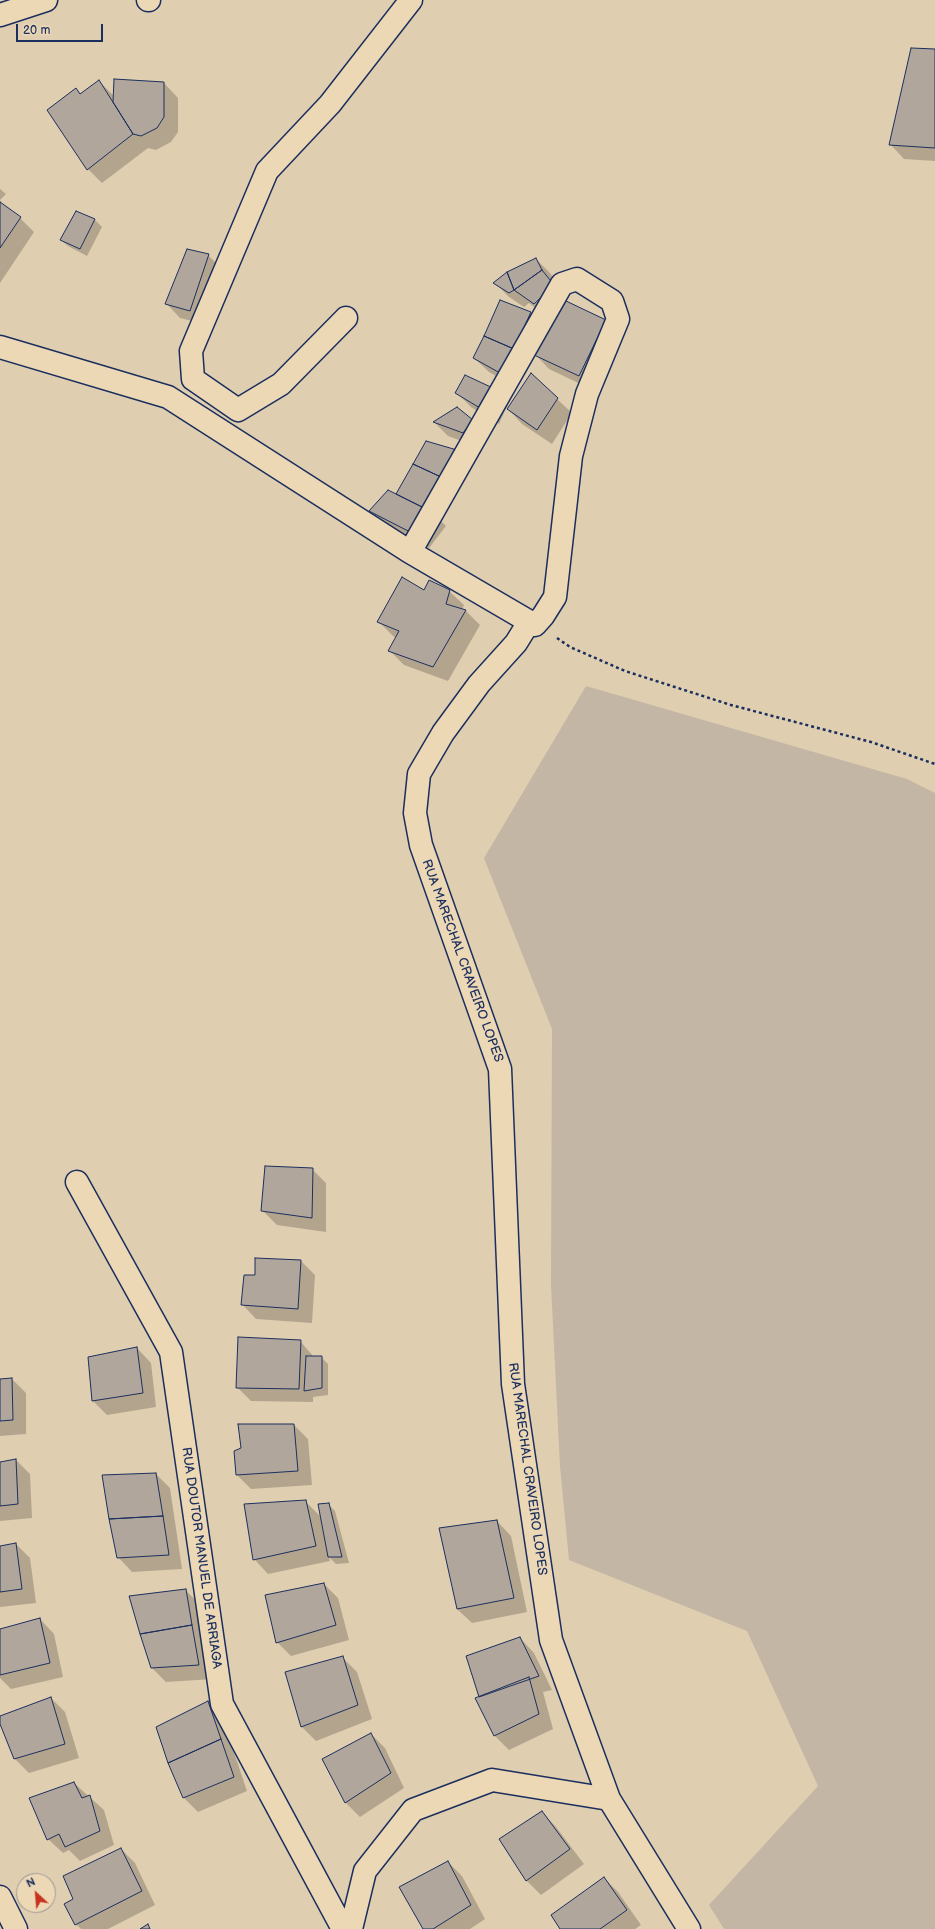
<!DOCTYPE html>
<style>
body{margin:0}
#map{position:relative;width:935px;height:1929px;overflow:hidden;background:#e0ceb1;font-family:"Balsamiq Sans",sans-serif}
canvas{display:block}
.north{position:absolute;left:16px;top:1873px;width:40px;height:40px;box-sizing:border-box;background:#edd8b6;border:1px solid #999493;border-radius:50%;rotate:334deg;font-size:11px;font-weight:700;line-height:16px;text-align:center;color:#1b2f5e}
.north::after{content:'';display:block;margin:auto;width:14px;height:18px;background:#c8321e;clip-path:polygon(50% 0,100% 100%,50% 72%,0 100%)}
.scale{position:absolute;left:16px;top:24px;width:87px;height:18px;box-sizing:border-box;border:2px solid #1b2f5e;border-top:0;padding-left:5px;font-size:12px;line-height:14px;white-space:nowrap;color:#1b2f5e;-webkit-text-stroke:3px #edd8b6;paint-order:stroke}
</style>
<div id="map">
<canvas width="935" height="1929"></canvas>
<div class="north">N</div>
<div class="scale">20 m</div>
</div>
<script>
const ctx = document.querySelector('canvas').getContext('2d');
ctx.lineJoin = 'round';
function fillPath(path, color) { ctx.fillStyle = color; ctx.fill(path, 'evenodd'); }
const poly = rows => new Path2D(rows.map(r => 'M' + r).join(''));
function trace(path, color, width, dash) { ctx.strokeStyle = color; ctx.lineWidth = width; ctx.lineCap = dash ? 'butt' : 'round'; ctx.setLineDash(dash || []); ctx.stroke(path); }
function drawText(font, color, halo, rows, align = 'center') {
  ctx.font = font + ' "Balsamiq Sans",sans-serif'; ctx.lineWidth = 3; ctx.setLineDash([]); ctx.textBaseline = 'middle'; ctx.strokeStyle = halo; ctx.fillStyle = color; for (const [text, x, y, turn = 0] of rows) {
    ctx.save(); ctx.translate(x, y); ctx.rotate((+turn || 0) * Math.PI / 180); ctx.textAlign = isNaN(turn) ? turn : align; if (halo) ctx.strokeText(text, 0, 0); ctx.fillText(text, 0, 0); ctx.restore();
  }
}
fillPath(poly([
 [586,686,907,779,935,793,935,1929,724,1929,709,1905,818,1786,747,1631,569,1560,560,1466,551,1285,552,1029,484,858]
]), '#c3b6a4');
fillPath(poly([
 [935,50,935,161,904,159,890,144],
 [99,81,114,96,164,83,178,98,178,132,171,142,156,150,148,148,102,183,88,169,76,89,81,94],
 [0,189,6,194,0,200],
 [0,200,2,205,20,218,34,232,0,283],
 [95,220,102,227,87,256,68,246,61,240],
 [208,255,222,269,204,324,180,318,166,303],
 [536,259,550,273,567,300,549,318,529,303,524,307,509,297,495,283],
 [530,313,545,327,515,387,489,372,474,358],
 [605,321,593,390,549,369,535,354],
 [494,390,508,404,499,424,471,407,457,393],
 [557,399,572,413,552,444,522,424,508,409],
 [473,420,478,447,448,436,434,422],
 [470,465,441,521,446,526,429,548,385,525,371,511,397,496],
 [449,591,464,605,462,610,466,611,480,625,448,681,404,665,390,651,397,638,393,636,379,622],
 [312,1169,326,1183,326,1232,277,1225,262,1210],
 [301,1261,315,1275,312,1323,256,1319,242,1304,256,1276],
 [300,1341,314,1357,321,1357,328,1364,328,1395,313,1397,313,1402,251,1401,237,1387],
 [137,1348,151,1363,156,1407,107,1415,92,1400],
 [12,1379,26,1393,26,1434,0,1436,0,1380],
 [294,1425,308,1439,312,1485,251,1489,237,1475],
 [16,1460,30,1474,32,1518,0,1521,0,1463],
 [156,1474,170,1488,182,1569,132,1572,118,1557],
 [305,1501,321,1517,328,1504,335,1511,349,1563,336,1564,329,1557,330,1561,268,1574,254,1559],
 [497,1521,511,1536,527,1612,472,1623,457,1609],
 [16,1544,30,1558,36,1603,0,1607,0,1547],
 [324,1584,338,1598,349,1640,291,1656,277,1642],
 [185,1590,200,1604,213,1679,166,1682,152,1668],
 [40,1619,54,1634,63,1677,11,1689,0,1678,0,1630],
 [520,1638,534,1653,552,1690,543,1692,553,1729,509,1750,495,1736,477,1699,481,1697],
 [343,1658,357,1672,372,1719,316,1741,302,1727,286,1673],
 [51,1698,65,1712,79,1758,29,1773,15,1759,0,1718],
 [208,1702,222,1717,247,1791,198,1812,184,1798,157,1727],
 [371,1734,385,1748,404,1788,360,1817,346,1803,323,1760],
 [74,1783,104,1810,114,1845,80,1861,69,1850,63,1853,48,1839],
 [542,1812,556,1827,584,1864,541,1895,526,1880],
 [121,1849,135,1863,155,1905,108,1929,81,1929,76,1924,75,1900],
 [448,1862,462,1876,485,1919,470,1929,424,1929],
 [604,1878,618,1892,641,1925,635,1929,561,1929]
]), '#0003');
const building = poly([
 [911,48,935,49,935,148,889,145,911,48],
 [114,79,164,82,164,117,157,128,141,136,133,134,113,102,114,79],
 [99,80,133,134,87,170,47,110,76,88,80,94,99,80],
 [0,202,21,217,0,248,0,202],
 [76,211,95,219,80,249,60,240,76,211],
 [187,249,209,254,190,311,165,304,187,249],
 [536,258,542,270,514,290,507,272,536,258],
 [542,270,554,285,534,304,514,290,542,270],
 [507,272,514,290,509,293,493,283,507,272],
 [500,300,531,312,514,349,484,336,500,300],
 [566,301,606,320,579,376,534,355,566,301],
 [484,336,514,349,500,373,473,358,484,336],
 [531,373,558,398,537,430,507,409,531,373],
 [465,375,495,389,485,411,455,393,465,375],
 [457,407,473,420,463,433,433,422,457,407],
 [426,441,457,450,441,477,413,464,426,441],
 [413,464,441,477,426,509,396,494,413,464],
 [388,490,426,509,414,534,369,511,388,490],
 [402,577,424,590,429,580,450,590,446,604,466,610,433,667,388,651,399,631,377,622,402,577],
 [265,1166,313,1168,312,1218,261,1211,265,1166],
 [255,1258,301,1260,298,1309,241,1305,244,1275,255,1275,255,1258],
 [238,1337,301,1340,299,1389,236,1388,238,1337],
 [137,1347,143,1393,92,1401,88,1357,137,1347],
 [306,1356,322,1356,322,1388,304,1391,306,1356],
 [12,1378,13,1420,0,1421,0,1379,12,1378],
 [238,1424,294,1424,298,1471,236,1475,234,1451,241,1448,238,1424],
 [16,1459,18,1504,0,1506,0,1462,16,1459],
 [156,1473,163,1516,109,1519,102,1475,156,1473],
 [306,1500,316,1546,253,1560,244,1504,306,1500],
 [329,1503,342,1557,328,1557,318,1504,329,1503],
 [163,1516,169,1555,117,1558,109,1519,163,1516],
 [497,1520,514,1598,457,1609,439,1528,497,1520],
 [16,1543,22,1589,0,1592,0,1546,16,1543],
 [324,1583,336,1625,276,1643,265,1595,324,1583],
 [186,1589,192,1625,140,1634,129,1596,186,1589],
 [40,1618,50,1663,0,1675,0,1629,40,1618],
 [192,1625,199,1665,151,1668,140,1634,192,1625],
 [520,1637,539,1676,479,1697,466,1656,520,1637],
 [343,1656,358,1705,301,1727,285,1672,343,1656],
 [529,1677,539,1714,494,1736,475,1698,529,1677],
 [51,1697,65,1744,14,1759,0,1724,0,1716,51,1697],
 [208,1701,221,1739,168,1763,156,1727,208,1701],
 [371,1733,391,1773,345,1803,322,1759,371,1733],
 [221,1739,234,1777,183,1798,168,1763,221,1739],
 [74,1782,82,1798,90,1795,100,1831,65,1847,59,1834,47,1840,29,1798,74,1782],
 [542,1811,570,1849,526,1881,499,1839,542,1811],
 [121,1848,142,1891,75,1925,64,1904,73,1899,63,1876,121,1848],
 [448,1861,471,1905,433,1929,423,1929,399,1887,448,1861],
 [604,1877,627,1910,600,1929,560,1929,551,1915,604,1877],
 [148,1924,150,1929,140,1929,148,1924]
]);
fillPath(building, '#b0a69c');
trace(building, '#1b2f5e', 1);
const minor = poly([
 [148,0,149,0],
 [0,15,46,0],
 [346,318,281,384,238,410,193,379,191,351,267,171,330,104,411,0],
 [0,347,168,397,410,552,535,625,543,616,555,597,571,456,587,394,618,319,612,301,577,279,562,284,410,552],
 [529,622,516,643,479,684,443,733,419,774,415,813,421,845,500,1069,513,1384,551,1640,609,1799,689,1929],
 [77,1182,171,1352,222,1704,343,1929],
 [0,1897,16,1929],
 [351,1929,365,1871,413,1810,492,1780,609,1799]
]);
trace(minor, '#1b2f5e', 25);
trace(poly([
 [557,638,570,647,625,671,731,705,871,742,935,764]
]), '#1b2f5e', 2.5, [3, 3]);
trace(minor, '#edd8b6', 22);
drawText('13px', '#1b2f5e', '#edd8b6', [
 ["RUA MARECHAL CRAVEIRO LOPES",462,961,70],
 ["RUA MARECHAL CRAVEIRO LOPES",527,1469,82],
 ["RUA DOUTOR MANUEL DE ARRIAGA",201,1558,82]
]);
</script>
